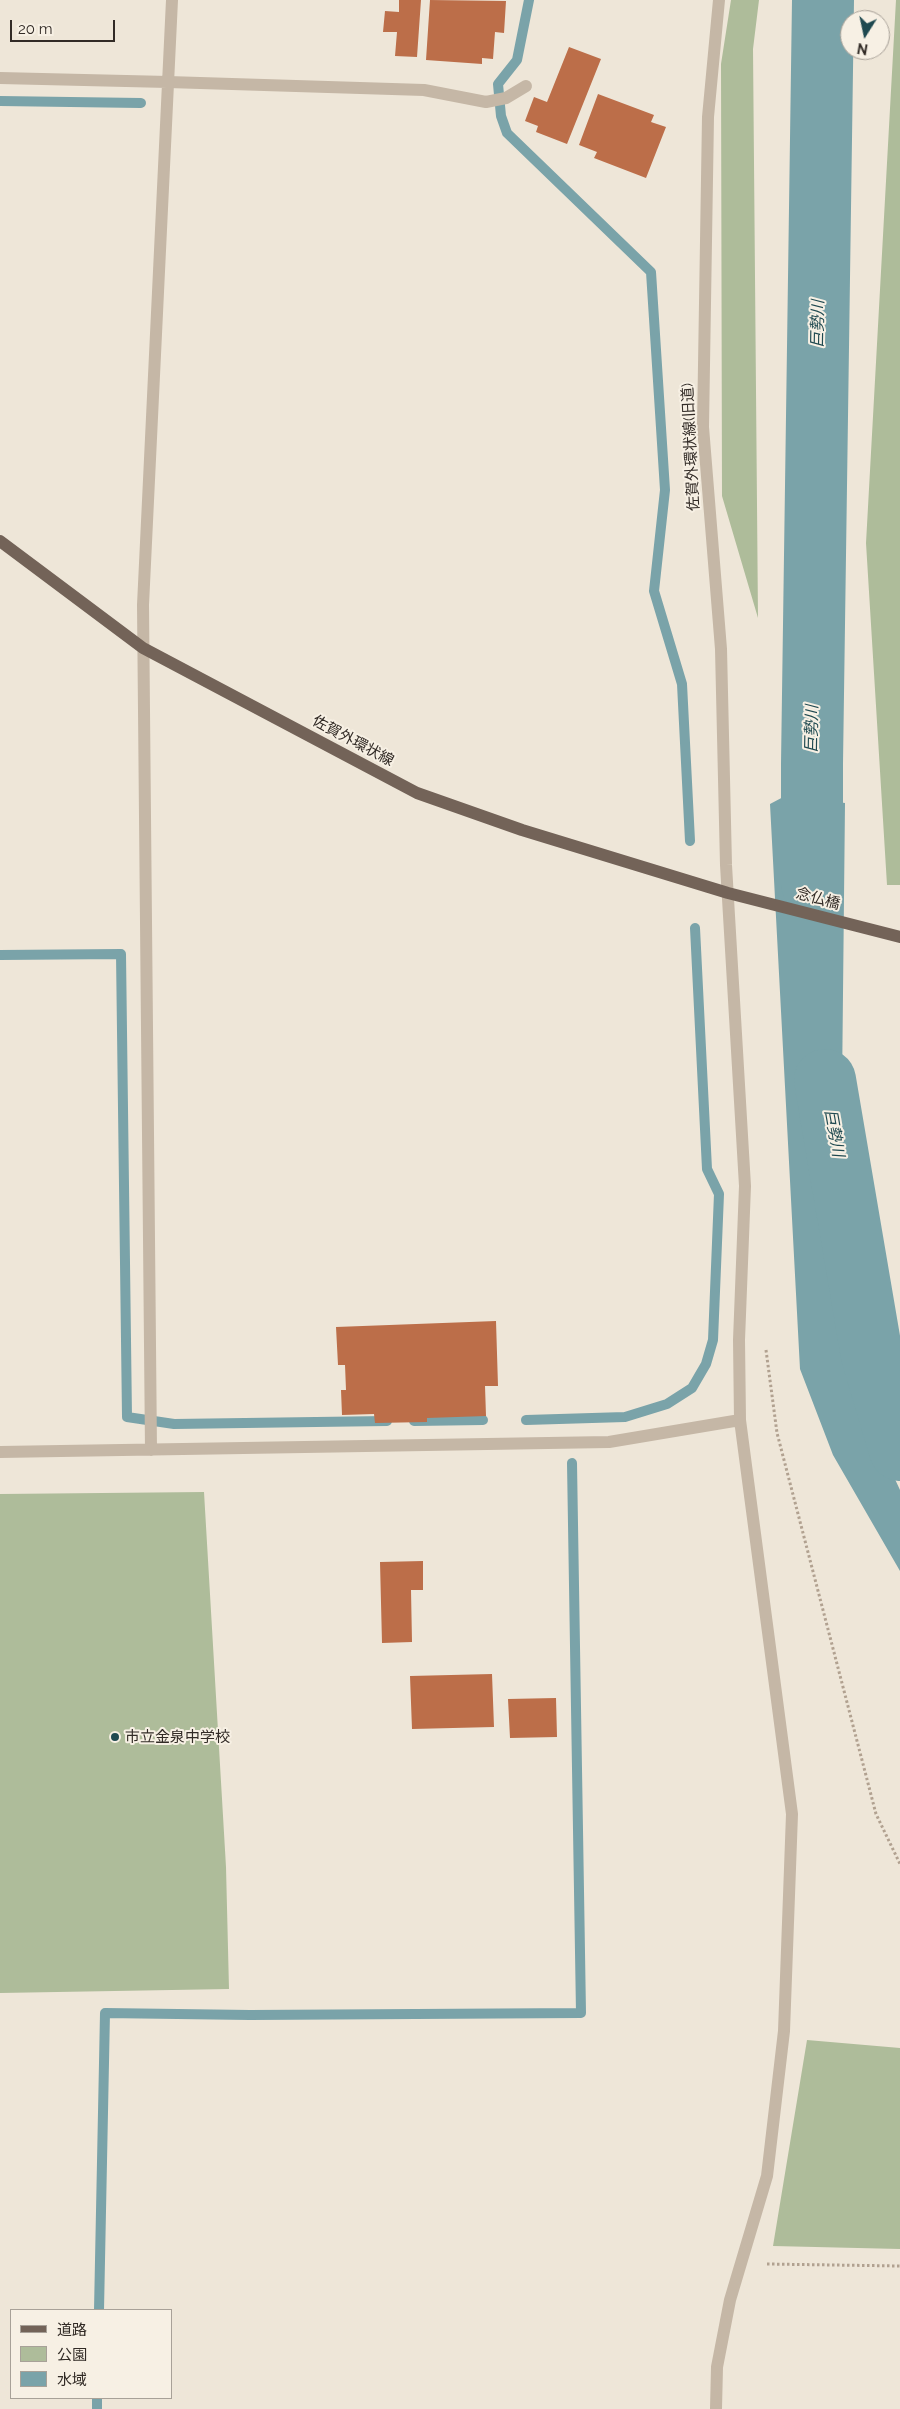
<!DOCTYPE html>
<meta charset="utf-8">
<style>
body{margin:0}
#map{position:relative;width:900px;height:2409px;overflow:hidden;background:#eee6d8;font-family:Raleway,"Noto Sans JP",sans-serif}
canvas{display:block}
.legend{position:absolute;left:10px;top:2309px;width:162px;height:90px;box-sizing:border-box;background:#f7f0e4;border:1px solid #a8a198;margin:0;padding:6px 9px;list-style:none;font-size:15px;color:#322b26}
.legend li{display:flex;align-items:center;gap:10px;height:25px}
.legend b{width:25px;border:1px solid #a8a198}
.north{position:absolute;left:840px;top:10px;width:50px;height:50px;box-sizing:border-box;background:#f7f0e4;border:1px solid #a8a198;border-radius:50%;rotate:190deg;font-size:14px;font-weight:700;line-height:20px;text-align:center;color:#322b26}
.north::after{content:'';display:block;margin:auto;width:18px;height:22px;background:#1f4950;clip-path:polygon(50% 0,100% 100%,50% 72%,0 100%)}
.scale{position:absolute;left:10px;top:20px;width:105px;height:22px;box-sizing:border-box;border:2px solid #322b26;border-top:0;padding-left:6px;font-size:15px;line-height:18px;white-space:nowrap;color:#322b26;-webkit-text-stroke:4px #f7f0e4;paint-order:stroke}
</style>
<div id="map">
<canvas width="900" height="2409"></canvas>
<ul class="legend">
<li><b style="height:6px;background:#736358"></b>道路</li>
<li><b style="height:14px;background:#aebc9a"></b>公園</li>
<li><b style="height:14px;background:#7aa3a9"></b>水域</li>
</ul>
<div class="north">N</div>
<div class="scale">20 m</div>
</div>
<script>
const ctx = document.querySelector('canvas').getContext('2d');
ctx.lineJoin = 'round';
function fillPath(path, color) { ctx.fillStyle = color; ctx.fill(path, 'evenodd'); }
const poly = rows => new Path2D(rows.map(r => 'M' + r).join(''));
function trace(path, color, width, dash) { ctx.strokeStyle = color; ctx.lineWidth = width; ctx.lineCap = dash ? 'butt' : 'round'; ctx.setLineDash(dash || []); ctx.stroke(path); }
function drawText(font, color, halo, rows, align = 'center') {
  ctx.font = font + ' Raleway,"Noto Sans JP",sans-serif'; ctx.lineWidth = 4; ctx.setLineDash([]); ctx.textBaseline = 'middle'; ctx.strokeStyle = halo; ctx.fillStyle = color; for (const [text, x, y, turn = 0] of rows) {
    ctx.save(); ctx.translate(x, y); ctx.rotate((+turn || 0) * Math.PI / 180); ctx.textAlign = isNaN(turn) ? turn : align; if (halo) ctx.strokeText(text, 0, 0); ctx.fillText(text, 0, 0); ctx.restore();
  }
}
fillPath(poly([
 [731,0,759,0,753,49,758,618,722,496,721,64],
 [896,0,900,0,900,885,887,885,866,543],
 [204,1492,226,1867,229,1989,0,1993,0,1494],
 [807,2040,900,2048,900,2249,773,2246]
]), '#aebc9a');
fillPath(poly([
 [787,795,845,803,842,1088,850,1112,839,1168,845,1344,859,1401,900,1490,900,1571,833,1455,800,1369,770,804]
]), '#7aa3a9');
trace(poly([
 [529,0,517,60,498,84,501,116,507,133,651,272,665,490,654,591,682,684,690,841],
 [0,101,141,103],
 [0,955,121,954,127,1417,174,1424,387,1421],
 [526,1420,625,1417,667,1404,692,1388,706,1364,713,1340,719,1194,707,1169,695,928],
 [414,1421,483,1420],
 [99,2310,105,2013,250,2015,581,2013,572,1463],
 [97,2409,97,2398]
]), '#7aa3a9', 10);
trace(poly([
 [812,884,812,763,823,0],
 [825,1080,872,1356,900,1450]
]), '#7aa3a9', 62);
fillPath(poly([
 [399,0,421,0,417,57,395,56,397,32,383,32,385,11,399,12],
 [430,0,506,1,504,33,495,32,493,59,482,58,482,64,426,60],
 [569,47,601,59,567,144,536,132,538,126,525,121,534,97,547,102],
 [598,94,654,115,651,122,666,127,646,178,594,158,597,152,579,145],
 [496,1321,498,1386,485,1386,486,1416,427,1418,427,1422,375,1423,374,1414,342,1415,341,1390,346,1390,345,1365,338,1365,336,1327],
 [423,1561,423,1590,411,1590,412,1642,382,1643,380,1562],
 [492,1674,494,1727,412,1729,410,1676],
 [556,1698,557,1737,510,1738,508,1699]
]), '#bc6e49');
trace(poly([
 [766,1350,777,1433,876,1814,900,1864],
 [767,2264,900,2266]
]), '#b1a190', 3, [2.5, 2.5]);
trace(poly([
 [168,82,424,90,486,102,506,98,526,86]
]), '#c5b7a6', 12);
trace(poly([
 [0,78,168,82],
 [151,1450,143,605,172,0],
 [0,1452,609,1442,740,1420],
 [716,2409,717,2367,730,2300,767,2176,784,2031,792,1814,740,1420,739,1340,745,1186,726,865,721,649,703,427,708,117,719,0]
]), '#c5b7a6', 12);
trace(poly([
 [0,541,143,648,417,793,522,830,728,893,900,937]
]), '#736358', 12);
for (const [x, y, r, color] of [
 [115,1737,5,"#1f4950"]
]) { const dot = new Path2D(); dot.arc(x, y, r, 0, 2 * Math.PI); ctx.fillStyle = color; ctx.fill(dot); trace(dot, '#f7f0e4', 2); }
drawText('15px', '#322b26', '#f7f0e4', [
 ["佐賀外環状線(旧道)",691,447,-93],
 ["佐賀外環状線",353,741,28],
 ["念仏橋",818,899,15]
]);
drawText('15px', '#322b26', '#f7f0e4', [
 ["市立金泉中学校",125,1737]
], 'left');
drawText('italic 16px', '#1f4950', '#f7f0e4', [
 ["巨勢川",818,324,-89],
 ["巨勢川",812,729,-89],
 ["巨勢川",834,1133,80]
]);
</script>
